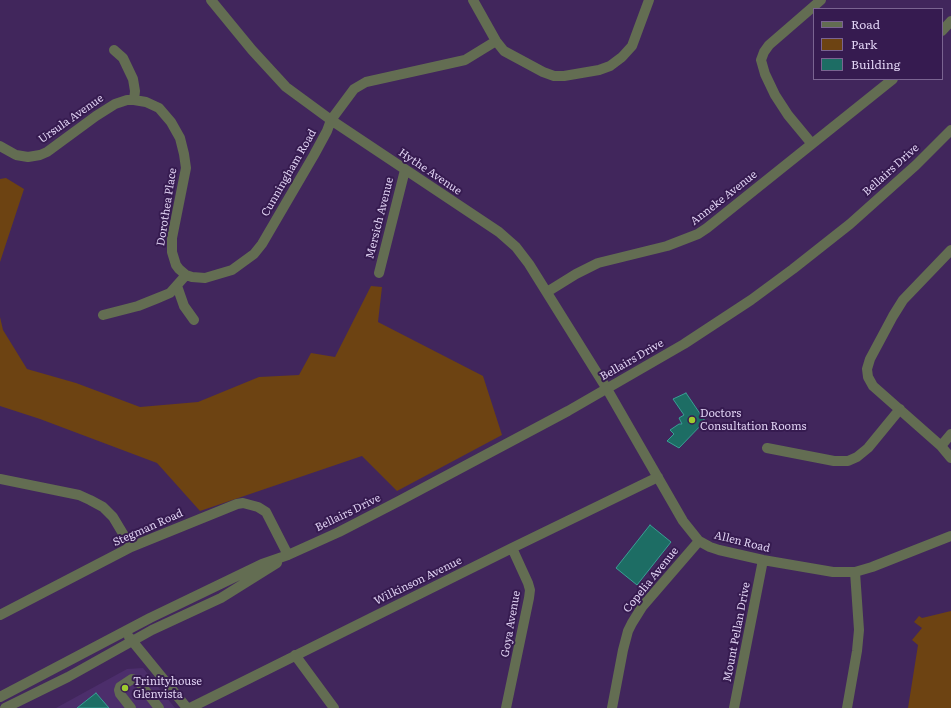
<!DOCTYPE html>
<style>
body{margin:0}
#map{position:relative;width:951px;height:708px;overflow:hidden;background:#41265c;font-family:Literata,serif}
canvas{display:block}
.legend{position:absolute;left:813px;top:8px;width:130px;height:72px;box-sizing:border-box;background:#361b50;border:1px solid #7a6491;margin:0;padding:5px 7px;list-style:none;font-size:12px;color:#dfd1f2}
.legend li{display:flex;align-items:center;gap:8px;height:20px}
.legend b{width:20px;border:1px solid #7a6491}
</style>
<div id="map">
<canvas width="951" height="708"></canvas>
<ul class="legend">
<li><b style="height:5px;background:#636d52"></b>Road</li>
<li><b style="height:11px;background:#6d4312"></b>Park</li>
<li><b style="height:11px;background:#1d6d64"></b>Building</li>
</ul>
</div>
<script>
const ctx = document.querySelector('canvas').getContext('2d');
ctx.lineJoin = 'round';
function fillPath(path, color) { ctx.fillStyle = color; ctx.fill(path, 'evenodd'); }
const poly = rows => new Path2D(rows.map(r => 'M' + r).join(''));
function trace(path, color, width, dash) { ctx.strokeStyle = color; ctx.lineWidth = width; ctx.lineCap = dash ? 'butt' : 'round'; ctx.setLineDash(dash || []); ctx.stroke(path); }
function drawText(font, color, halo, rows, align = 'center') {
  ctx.font = font + ' Literata,serif'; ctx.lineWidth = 4; ctx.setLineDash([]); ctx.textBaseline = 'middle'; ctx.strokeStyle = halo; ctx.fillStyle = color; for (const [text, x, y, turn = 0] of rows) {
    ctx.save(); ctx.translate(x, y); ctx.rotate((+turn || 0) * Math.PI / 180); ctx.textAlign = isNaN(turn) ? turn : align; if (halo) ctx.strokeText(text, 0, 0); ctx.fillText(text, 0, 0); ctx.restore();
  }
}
fillPath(poly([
 [143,668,175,708,56,708,127,669]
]), '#4c2e6b');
fillPath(poly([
 [6,178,24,189,0,262,0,179],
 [371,286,382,287,378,322,483,376,502,435,397,491,362,456,200,511,157,463,40,419,0,406,0,317,3,330,27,369,76,383,140,407,198,402,259,377,299,375,311,353,335,357],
 [951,611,951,708,908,708,918,645,912,640,922,628,914,622,919,616,922,618]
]), '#6d4312');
const building = poly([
 [686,393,705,421,679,448,667,441,674,434,670,430,679,424,682,424,679,418,684,415,673,399,686,393],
 [650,525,671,542,637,585,616,568,650,525],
 [96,693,109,708,77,708,96,693]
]);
fillPath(building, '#1d6d64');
trace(building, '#399f94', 1);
trace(poly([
 [211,0,252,50,286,87,331,120,499,232,516,247,529,264,607,389,683,521,699,541,710,547,719,550,763,560,833,572,855,572,872,567,951,536],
 [473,0,496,41,504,51,543,72,554,76,564,76,599,70,610,66,622,57,632,46,649,0],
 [942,31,951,21],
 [114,50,123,58,133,79,135,91,134,100,146,102,159,108,171,122,180,138,184,154,186,168,172,238,172,252,176,265,179,269,186,275],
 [812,144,788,115,775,95,765,74,761,60,764,52,769,45,821,0],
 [0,146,16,155,28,157,40,155,47,152,96,116,115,104,127,100,134,100],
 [951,250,903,300,893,316,870,359,867,369,868,377,873,386,941,446,951,458],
 [379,273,405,170],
 [177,286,184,306,194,320],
 [547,292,576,274,598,263,667,246,698,234,707,228,893,79],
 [103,315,138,306,158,298,170,293,186,275,192,277,205,278,232,270,254,254,262,244,314,155,327,131,331,120,354,89,366,82,465,60,496,41],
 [941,446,951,434],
 [767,448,834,461,848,461,857,457,868,448,900,409],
 [0,479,79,495,90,500,103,507,113,517,131,547],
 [0,615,131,547,237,504,243,503,258,507,266,512,288,555],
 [129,637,187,708],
 [295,655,334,708],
 [0,697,150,618,262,564,288,555,339,532,399,501,568,411,684,344,751,300,793,269,850,224,916,165,951,130],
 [5,708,68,677,152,630,221,598,277,563],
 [131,708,120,694,119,690,120,687,132,679,138,681,159,708],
 [190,708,512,548,658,477],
 [506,708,529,598,530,590,528,583,512,548],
 [612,708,623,650,628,631,632,623,642,607,699,541],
 [734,708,763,560],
 [847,708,857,651,859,630,855,572]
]), '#636d52', 10);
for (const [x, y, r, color] of [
 [692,420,4,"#9eca2f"],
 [125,688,4,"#9eca2f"]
]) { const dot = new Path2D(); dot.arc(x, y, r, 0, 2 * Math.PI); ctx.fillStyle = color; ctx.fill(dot); trace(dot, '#361b50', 1.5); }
drawText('11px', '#dfd1f2', '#361b50', [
 ["Ursula Avenue",71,119,-35],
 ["Bellairs Drive",891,170,-42],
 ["Hythe Avenue",430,172,34],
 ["Cunningham Road",289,173,-60],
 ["Anneke Avenue",724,198,-38],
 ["Dorothea Place",167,207,-81],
 ["Mersich Avenue",380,218,-76],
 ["Bellairs Drive",632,360,-30],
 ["Bellairs Drive",348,513,-26],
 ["Stegman Road",148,528,-24],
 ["Allen Road",742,542,14],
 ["Copelia Avenue",651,580,-51],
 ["Wilkinson Avenue",418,581,-26],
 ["Goya Avenue",511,624,-80],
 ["Mount Pellan Drive",737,632,-79]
]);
drawText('11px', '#dfd1f2', '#361b50', [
 ["Doctors",700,414],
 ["Consultation Rooms",700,427],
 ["Trinityhouse",133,682],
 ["Glenvista",133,695]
], 'left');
</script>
